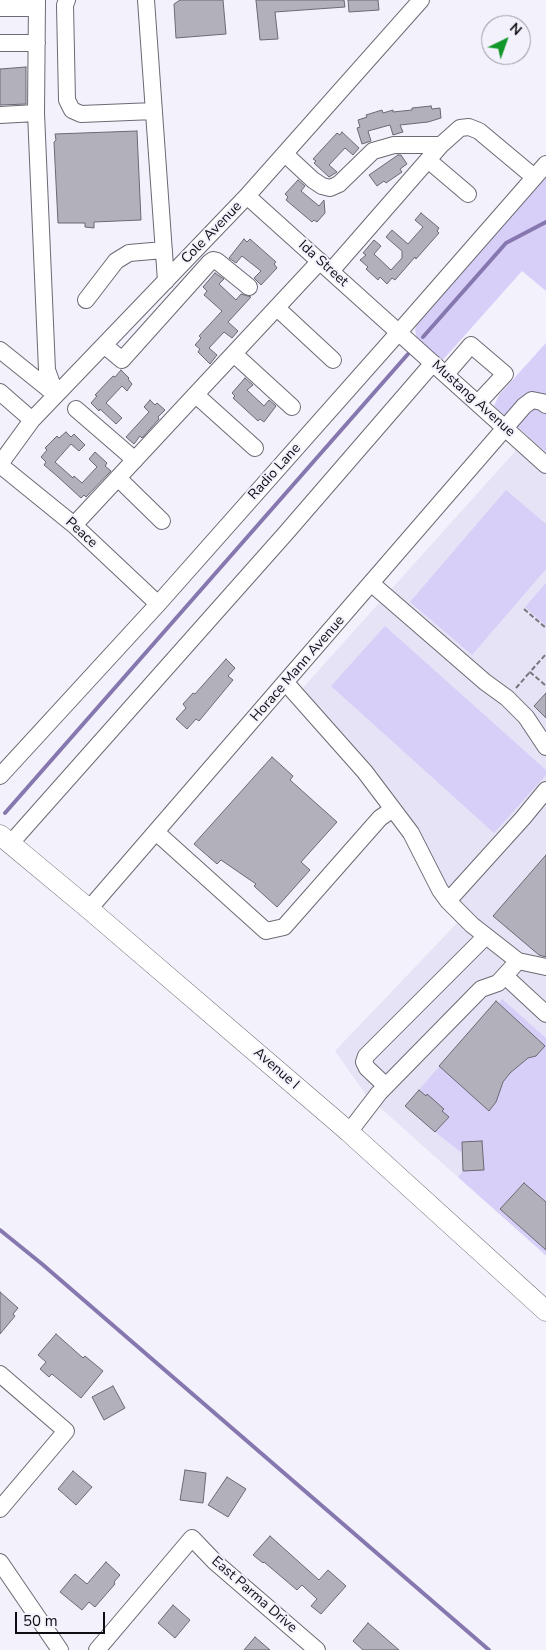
<!DOCTYPE html>
<style>
body{margin:0}
#map{position:relative;width:546px;height:1650px;overflow:hidden;background:#f3f1fc;font-family:"Nunito Sans",sans-serif}
canvas{display:block}
.north{position:absolute;left:481px;top:15px;width:50px;height:50px;box-sizing:border-box;background:#f3f1fc;border:1px solid #97969e;border-radius:50%;rotate:42deg;font-size:14px;font-weight:700;line-height:20px;text-align:center;color:#0e0d11}
.north::after{content:'';display:block;margin:auto;width:18px;height:22px;background:#12972b;clip-path:polygon(50% 0,100% 100%,50% 72%,0 100%)}
.scale{position:absolute;left:15px;top:1612px;width:90px;height:22px;box-sizing:border-box;border:2px solid #0e0d11;border-top:0;padding-left:6px;font-size:15px;line-height:18px;white-space:nowrap;color:#0e0d11;-webkit-text-stroke:4px #f3f1fc;paint-order:stroke}
</style>
<div id="map">
<canvas width="546" height="1650"></canvas>
<div class="north">N</div>
<div class="scale">50 m</div>
</div>
<script>
const ctx = document.querySelector('canvas').getContext('2d');
ctx.lineJoin = 'round';
function fillPath(path, color) { ctx.fillStyle = color; ctx.fill(path, 'evenodd'); }
const poly = rows => new Path2D(rows.map(r => 'M' + r).join(''));
function trace(path, color, width, dash) { ctx.strokeStyle = color; ctx.lineWidth = width; ctx.lineCap = dash ? 'butt' : 'round'; ctx.setLineDash(dash || []); ctx.stroke(path); }
function drawText(font, color, halo, rows, align = 'center') {
  ctx.font = font + ' "Nunito Sans",sans-serif'; ctx.lineWidth = 4; ctx.setLineDash([]); ctx.textBaseline = 'middle'; ctx.strokeStyle = halo; ctx.fillStyle = color; for (const [text, x, y, turn = 0] of rows) {
    ctx.save(); ctx.translate(x, y); ctx.rotate((+turn || 0) * Math.PI / 180); ctx.textAlign = isNaN(turn) ? turn : align; if (halo) ctx.strokeText(text, 0, 0); ctx.fillText(text, 0, 0); ctx.restore();
  }
}
fillPath(poly([
 [546,343,546,1256,366,1095,335,1051,457,923,441,901,403,826,338,749,291,701,536,428,499,395]
]), '#e7e3f6');
fillPath(poly([
 [546,174,546,291,522,271,441,362,417,339,415,330,418,319],
 [546,343,546,452,494,406,499,395],
 [506,490,546,524,546,569,472,655,410,602],
 [546,583,546,626,525,607],
 [385,626,546,770,546,775,494,833,331,686],
 [502,999,546,1038,546,1255,458,1177,463,1171,462,1153,435,1132,405,1106,496,1001,499,1003]
]), '#d8cff9');
trace(poly([
 [423,337,506,243,546,222],
 [5,813,408,354],
 [0,1230,42,1264,489,1650]
]), '#8678af', 4);
const building = poly([
 [180,0,223,0,226,34,176,38,174,4,180,0],
 [256,0,344,0,345,7,275,12,278,39,260,40,256,0],
 [348,0,378,0,379,10,349,12,348,0],
 [26,67,26,104,0,105,0,69,26,67],
 [431,106,432,109,440,108,441,118,428,122,400,125,403,132,393,135,390,125,368,131,371,141,362,144,357,128,360,127,358,120,367,117,366,115,382,110,383,113,393,110,393,112,412,110,412,108,431,106],
 [137,131,141,220,94,222,94,228,85,227,85,223,58,223,54,142,56,140,55,134,137,131],
 [342,132,359,148,353,155,345,148,329,165,337,172,329,177,314,163,316,161,313,159,337,133,340,135,342,132],
 [398,155,401,155,407,164,400,169,402,172,386,183,384,181,377,186,369,175,398,155],
 [298,180,305,186,301,191,319,206,324,200,325,213,317,222,314,220,312,222,286,200,288,197,285,194,298,180],
 [421,213,439,228,437,231,439,233,416,259,415,257,395,280,392,278,387,284,380,277,378,280,366,269,368,267,360,260,366,255,363,253,374,240,381,246,374,254,391,270,402,258,402,251,386,237,392,230,408,244,423,227,415,220,421,213],
 [244,239,247,242,250,239,276,262,274,264,277,268,261,285,254,278,261,271,242,256,236,263,229,258,244,239],
 [215,273,224,279,219,284,236,300,241,294,251,297,228,322,238,331,232,338,224,332,209,348,217,355,210,364,198,352,200,349,195,345,201,338,199,336,222,311,204,295,207,291,203,287,215,273],
 [121,370,129,378,128,379,132,384,127,391,122,386,106,403,122,418,116,424,100,409,99,411,91,403,97,396,95,395,113,376,115,377,121,370],
 [245,378,253,385,247,390,264,406,269,400,276,406,264,422,260,419,258,421,233,398,235,396,232,393,245,378],
 [150,400,155,405,157,403,165,410,158,417,159,419,142,438,140,436,134,444,126,437,149,412,144,407,150,400],
 [66,432,71,437,74,434,85,445,79,451,71,444,55,462,73,478,74,476,82,483,97,467,89,459,95,452,107,463,105,466,111,471,86,497,84,495,81,498,57,476,44,465,46,462,41,457,47,450,45,448,57,436,59,438,66,432],
 [226,659,235,668,228,676,233,680,199,721,196,719,187,729,176,719,186,708,183,704,193,693,195,694,226,659],
 [546,693,546,718,534,706,546,693],
 [272,757,293,776,290,780,337,822,301,862,310,870,277,907,254,886,256,884,221,860,217,864,194,844,272,757],
 [546,855,546,957,539,955,493,916,546,855],
 [496,1001,545,1046,536,1056,528,1058,510,1073,503,1082,496,1102,489,1111,439,1066,496,1001],
 [419,1090,426,1096,427,1094,444,1109,442,1111,449,1117,435,1132,405,1106,419,1090],
 [482,1141,484,1170,463,1171,462,1142,482,1141],
 [524,1183,546,1202,546,1250,500,1209,524,1183],
 [0,1292,18,1308,13,1314,15,1316,0,1334,0,1292],
 [56,1334,83,1358,85,1356,103,1371,81,1398,52,1374,49,1377,40,1369,46,1362,38,1355,56,1334],
 [113,1386,125,1408,104,1420,92,1397,113,1386],
 [185,1470,206,1473,203,1503,180,1500,185,1470],
 [73,1471,92,1487,76,1505,58,1489,73,1471],
 [227,1477,246,1489,228,1517,208,1505,227,1477],
 [270,1536,319,1580,328,1570,346,1586,321,1614,311,1606,317,1599,302,1585,297,1590,264,1562,263,1563,253,1555,270,1536],
 [106,1562,120,1575,114,1582,115,1584,95,1607,89,1602,82,1610,60,1592,75,1574,87,1584,106,1562],
 [173,1605,190,1620,175,1638,158,1623,173,1605],
 [368,1623,399,1650,363,1650,353,1641,368,1623],
 [255,1637,270,1650,244,1650,255,1637]
]);
fillPath(building, '#b2b0bb');
trace(building, '#6b6973', 1);
const minor = poly([
 [37,0,36,113,47,370,56,395],
 [67,0,65,5,67,100,72,110,81,114,154,111],
 [146,0,166,281],
 [0,8,37,8],
 [0,43,37,43],
 [0,115,36,113],
 [285,154,313,180,322,186,330,188,339,184,373,151,394,145,441,145],
 [428,160,468,194],
 [247,196,546,465],
 [331,271,441,145,460,128,469,127,479,131,534,177],
 [86,300,116,261,129,253,164,250],
 [277,308,333,360],
 [104,345,122,360,209,263,213,260,217,261,249,287],
 [0,350,56,395],
 [234,354,292,407],
 [446,374,471,345,505,374,478,403],
 [0,392,32,420],
 [196,395,255,448],
 [76,409,135,460],
 [0,464,32,420,247,196,421,0],
 [0,465,74,525,158,604],
 [118,478,162,521],
 [74,525,320,261],
 [372,584,485,682,507,698,526,717,546,747],
 [286,683,365,772,411,833,440,890,448,901,472,925,518,961,546,967],
 [0,776,158,604,399,332,546,164],
 [156,832,266,931,284,927,380,818,393,809],
 [10,844,286,533,433,363],
 [448,901,523,818,546,790],
 [89,909,524,406,532,400,542,402,546,405],
 [505,976,546,1014],
 [386,1086,367,1068,364,1062,366,1056,486,936],
 [349,1132,379,1093,481,989,498,983,518,961],
 [0,1374,66,1431,0,1509],
 [0,1562,60,1650],
 [97,1650,192,1538,215,1562,317,1650]
]);
const major = poly([
 [0,835,89,909,349,1132,546,1311]
]);
trace(minor, '#6c6a73', 18);
trace(major, '#6c6a73', 21);
trace(poly([
 [524,609,546,628],
 [545,685,530,672,546,654],
 [516,688,530,672]
]), '#77757d', 2, [5, 2.5]);
trace(minor, '#fff', 16);
trace(major, '#fff', 20);
drawText('14px', '#0e0d11', '#f3f1fc', [
 ["Cole Avenue",212,233,-46],
 ["Ida Street",323,264,42],
 ["Mustang Avenue",473,399,42],
 ["Radio Lane",275,472,-48],
 ["Peace",81,533,42],
 ["Horace Mann Avenue",298,669,-49],
 ["Avenue I",276,1069,41],
 ["East Parma Drive",254,1595,41]
]);
</script>
